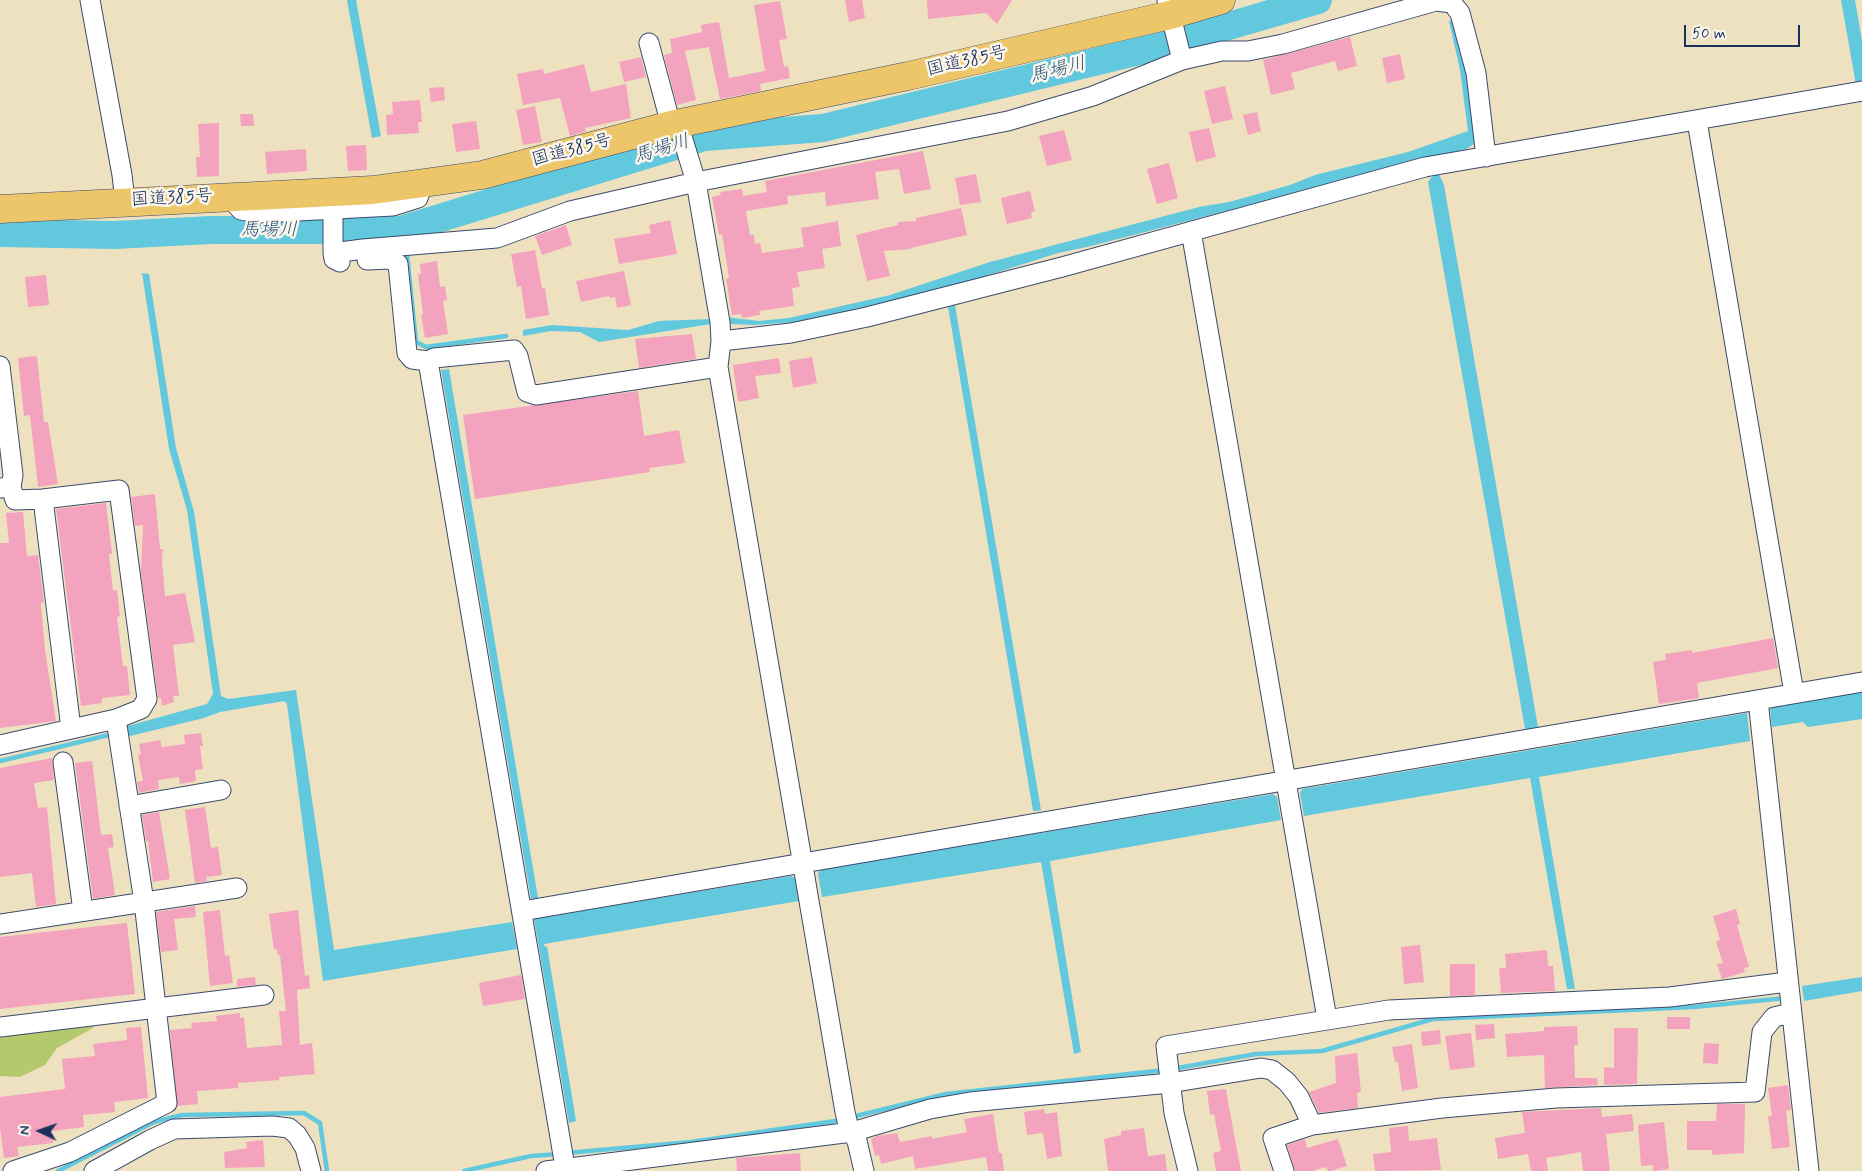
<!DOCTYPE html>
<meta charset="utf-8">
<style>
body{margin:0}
#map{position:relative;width:1862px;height:1171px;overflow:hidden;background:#eee1c0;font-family:Mynerve,sans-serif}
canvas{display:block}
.north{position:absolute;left:15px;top:1106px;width:50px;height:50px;-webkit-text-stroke:4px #fbf7ec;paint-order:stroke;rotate:273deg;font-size:14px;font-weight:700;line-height:20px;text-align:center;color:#1b2f5e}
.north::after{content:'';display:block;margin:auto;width:18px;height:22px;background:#1b2f5e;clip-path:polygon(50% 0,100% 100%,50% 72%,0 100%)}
.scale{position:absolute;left:1684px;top:25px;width:116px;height:22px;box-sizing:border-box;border:2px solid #1b2f5e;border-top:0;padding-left:6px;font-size:15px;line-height:18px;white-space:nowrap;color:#1b2f5e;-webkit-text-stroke:4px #fbf7ec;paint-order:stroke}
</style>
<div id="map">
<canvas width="1862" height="1171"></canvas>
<div class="north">N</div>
<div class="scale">50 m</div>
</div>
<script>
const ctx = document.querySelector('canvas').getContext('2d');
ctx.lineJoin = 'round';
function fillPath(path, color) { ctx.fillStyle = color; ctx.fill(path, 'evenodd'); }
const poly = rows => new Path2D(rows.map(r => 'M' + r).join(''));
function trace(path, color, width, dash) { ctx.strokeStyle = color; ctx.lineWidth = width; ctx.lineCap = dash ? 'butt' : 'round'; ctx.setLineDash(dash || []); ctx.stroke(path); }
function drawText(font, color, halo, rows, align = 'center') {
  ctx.font = font + ' Mynerve,"Klee One",sans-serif'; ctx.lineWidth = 5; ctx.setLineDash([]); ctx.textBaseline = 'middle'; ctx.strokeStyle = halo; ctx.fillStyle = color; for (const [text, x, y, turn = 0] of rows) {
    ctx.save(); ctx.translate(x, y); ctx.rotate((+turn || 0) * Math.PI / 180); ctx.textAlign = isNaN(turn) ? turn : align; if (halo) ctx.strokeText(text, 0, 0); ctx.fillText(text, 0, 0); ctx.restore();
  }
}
fillPath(poly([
 [93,1020,93,1028,57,1048,45,1065,20,1077,0,1076,0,1033]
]), '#b4c86c');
fillPath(poly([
 [347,0,356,0,381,136,372,138],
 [1841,0,1855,0,1862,41,1862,85,1856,85],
 [1453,20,1468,76,1476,132,1474,144,1466,149,1087,247,1058,253,923,296,795,322,756,325,727,324,725,317,759,321,789,318,890,295,990,262,1199,207,1229,202,1290,185,1315,175,1408,152,1468,131,1460,70,1449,21],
 [1434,174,1439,174,1444,185,1538,727,1532,730,1525,729,1428,182],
 [142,273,149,274,176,448,194,512,221,696,228,699,296,690,334,950,512,922,517,949,323,981,287,704,284,701,220,712,204,718,126,737,124,727,207,704,213,694,187,510,169,449],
 [955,305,1041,810,1037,811,1033,811,948,307],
 [710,319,711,324,599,342,580,332,551,331,523,336,523,330,552,325,628,330,659,321],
 [449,369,538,898,531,899,441,370],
 [1862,692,1862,719,1808,727,1803,722,1772,727,1770,707],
 [1747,713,1750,741,1539,777,1575,989,1567,989,1530,778,1304,816,1300,793,1302,789],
 [1273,794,1277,797,1281,820,1050,861,1081,1052,1074,1054,1041,862,822,897,818,874,820,870],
 [791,876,795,878,799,901,544,944,545,947,547,946,576,1121,569,1123,534,919],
 [1862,977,1862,991,1804,1001,1802,986]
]), '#61c8de');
trace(poly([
 [411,253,407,254,416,342,426,347,506,336],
 [0,761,113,734],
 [1172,1069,1256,1054,1322,1051,1433,1019,1694,1007,1786,998],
 [852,1117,946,1094,1165,1070],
 [566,1153,691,1142,842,1120],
 [58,1171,154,1122,182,1115,304,1113,320,1123,327,1171],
 [464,1171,531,1156,559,1154]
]), '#61c8de', 4.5);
trace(poly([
 [0,233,114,235,211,230,401,230,704,137,823,128,1156,47,1318,0]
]), '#61c8de', 28);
fillPath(poly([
 [845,0,862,0,865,18,849,22],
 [927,0,1012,0,997,24,986,13,928,19],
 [780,1,787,39,779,40,784,67,788,66,790,78,760,84,761,91,720,99,709,47,685,51,696,100,677,105,664,55,672,53,670,39,702,32,701,25,719,22,729,78,765,71,754,5],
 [1350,37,1357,66,1338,71,1335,61,1291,73,1295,89,1271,95,1263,60],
 [1400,54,1405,79,1387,83,1382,58],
 [641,57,646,77,624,82,619,62],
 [584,64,591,92,626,84,631,118,585,128,586,131,570,136,560,98,523,105,517,74,543,69,544,74],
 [1225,86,1233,119,1212,124,1204,91],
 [444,87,445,100,431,102,429,88],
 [420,100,422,122,418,122,419,133,387,135,386,115,393,114,392,102],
 [535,106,542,142,523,145,516,110],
 [1257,112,1261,131,1248,135,1243,115],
 [240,114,253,114,254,126,241,126],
 [476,121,480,149,456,152,452,124],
 [219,123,219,176,197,177,196,157,200,157,198,124],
 [1209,128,1216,157,1196,162,1189,132],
 [1064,130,1072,160,1047,166,1039,136],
 [366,145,367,170,348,171,346,146],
 [306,149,307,171,267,174,265,152],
 [923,151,931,189,904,194,899,169,875,172,879,199,826,206,825,192,787,196,788,204,746,211,750,235,754,235,755,244,760,243,762,253,804,247,801,228,838,221,841,246,822,249,825,268,797,272,800,287,792,288,794,306,759,311,760,315,742,318,741,314,732,315,726,279,729,278,722,234,719,235,712,197,721,195,720,192,742,189,743,196,767,192,765,181],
 [1169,163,1178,198,1157,204,1147,169],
 [976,174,981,202,960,205,955,178],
 [1030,191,1035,211,1031,212,1032,218,1007,224,1001,198],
 [961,208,967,235,911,248,911,249,884,251,890,276,867,281,856,235,898,225,898,222,916,221,916,218],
 [670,220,677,254,619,264,614,239,651,233,649,225],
 [566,225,572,245,542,255,535,236],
 [535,250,542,288,545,288,549,315,526,319,521,286,517,287,511,254],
 [437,261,440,287,445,286,447,300,443,301,448,334,425,338,421,315,423,315,418,274,421,274,420,264],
 [624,271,631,305,617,308,615,297,610,298,609,296,581,302,576,281],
 [46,275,49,305,28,307,25,277],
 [692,334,696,359,639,368,635,339],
 [37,356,44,422,48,422,58,484,38,487,30,415,24,416,18,358],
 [812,357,817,383,793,388,789,361],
 [779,358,781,373,755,376,759,398,738,402,733,365],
 [638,391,644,436,679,430,685,463,649,468,650,472,475,499,463,415],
 [155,494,160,549,163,549,162,561,165,596,185,593,195,642,173,645,179,696,173,696,174,702,162,706,161,698,158,698,141,572,143,525,135,526,131,497],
 [106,503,112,554,109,554,113,591,117,590,120,616,117,617,123,666,127,666,130,695,102,698,102,703,81,706,56,509],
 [23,512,27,556,38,555,44,602,41,603,41,605,45,650,56,721,0,728,0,543,9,543,6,513],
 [1773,638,1778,668,1697,683,1699,698,1659,704,1653,662,1666,660,1665,654,1692,650,1692,653],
 [201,733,203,746,200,746,203,769,195,770,196,781,180,784,179,777,158,780,159,789,139,793,137,782,143,781,138,755,141,754,139,744,160,740,162,747,185,744,184,735],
 [52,758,54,780,34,783,38,808,47,807,56,904,36,907,32,873,0,877,0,768],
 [92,761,101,835,112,834,114,847,108,848,115,895,93,899,75,763],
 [205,807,211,848,218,847,222,875,206,877,207,881,195,883,185,810],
 [159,812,170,879,153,882,148,841,146,841,142,815],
 [195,906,196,917,174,919,178,950,161,952,156,912],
 [1736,909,1740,924,1737,925,1749,967,1744,968,1745,972,1722,979,1717,964,1723,963,1716,942,1720,940,1713,916],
 [220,910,225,956,229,955,233,983,210,986,203,912],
 [298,910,305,976,309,975,310,988,297,990,300,1045,312,1043,315,1074,279,1077,279,1080,238,1083,238,1088,197,1091,198,1104,177,1106,170,1030,192,1028,191,1023,217,1021,216,1016,240,1013,240,1018,244,1017,247,1048,282,1045,279,1011,286,1011,280,955,278,955,277,949,274,950,269,914],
 [127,923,135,994,0,1009,0,937],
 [1420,945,1424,982,1404,984,1401,947],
 [1547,950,1548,966,1553,966,1555,991,1501,993,1499,968,1506,968,1505,954],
 [1450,964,1475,964,1475,995,1450,996],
 [521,975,525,999,483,1006,479,983],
 [255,977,256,985,237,987,237,979],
 [1667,1017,1690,1017,1690,1029,1667,1029],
 [1494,1024,1495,1038,1476,1040,1475,1025],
 [1577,1026,1578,1045,1574,1045,1575,1078,1597,1078,1598,1085,1545,1088,1544,1055,1507,1057,1505,1034,1544,1031,1544,1027],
 [141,1027,148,1098,114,1102,115,1112,83,1115,84,1127,52,1131,53,1143,17,1147,19,1156,4,1158,0,1128,0,1097,65,1089,62,1059,95,1056,93,1044,127,1040,126,1028],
 [1614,1028,1638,1028,1637,1084,1604,1085,1604,1067,1614,1068],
 [1440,1030,1441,1044,1422,1046,1421,1032],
 [1471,1033,1475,1067,1450,1070,1445,1036],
 [1704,1043,1719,1044,1718,1064,1703,1063],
 [1412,1044,1418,1088,1402,1091,1398,1062,1395,1062,1392,1047],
 [1357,1053,1361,1092,1357,1093,1358,1108,1319,1113,1309,1092,1336,1083,1335,1056],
 [1788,1085,1791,1110,1786,1111,1790,1147,1772,1149,1768,1116,1772,1116,1768,1088],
 [1226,1089,1228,1102,1241,1171,1216,1171,1213,1153,1221,1151,1214,1114,1210,1115,1207,1091],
 [1717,1104,1745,1104,1744,1153,1712,1155,1712,1150,1687,1150,1687,1121,1716,1121],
 [1601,1108,1602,1117,1632,1114,1634,1131,1606,1134,1610,1171,1583,1171,1581,1152,1546,1158,1548,1171,1531,1171,1528,1154,1498,1159,1495,1138,1525,1133,1522,1112],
 [1044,1109,1045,1114,1057,1112,1062,1156,1047,1159,1043,1133,1027,1135,1024,1112],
 [993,1114,999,1153,1002,1153,1004,1171,988,1171,986,1157,915,1169,913,1156,881,1164,879,1155,875,1156,871,1139,877,1136,897,1133,900,1142,932,1136,932,1139,967,1132,964,1119],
 [1664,1122,1669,1169,1653,1171,1653,1165,1641,1166,1638,1125],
 [1408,1126,1409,1141,1437,1138,1441,1170,1375,1171,1373,1154,1391,1152,1389,1128],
 [1144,1128,1148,1156,1165,1154,1167,1171,1108,1171,1104,1139,1121,1135,1121,1131],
 [1305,1139,1307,1148,1338,1139,1347,1166,1331,1171,1328,1171,1326,1167,1312,1171,1295,1171,1287,1145],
 [263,1140,265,1167,225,1168,224,1152,247,1148,246,1142],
 [800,1153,801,1171,737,1171,736,1158]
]), '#f3a3bd');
const minor = poly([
 [90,0,122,175,125,201],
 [1167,0,1182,60],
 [649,43,671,125,681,133,696,182,720,322,721,341,718,367,845,1112,848,1125,857,1141,864,1171],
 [1697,121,1794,693],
 [229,197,241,210,260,213,393,206,418,198,423,184],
 [333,210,333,253,334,259,340,262],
 [1191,231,1327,1019],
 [333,253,363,249,497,238,570,211,696,182,1008,121,1093,96,1182,60,1222,51,1248,51,1283,44,1436,1,1452,3,1460,13,1476,73,1486,157],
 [367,260,390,259,398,264,407,353,412,359,428,361],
 [721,341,791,333,867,317,1062,267,1425,167,1862,91],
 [0,366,13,475,11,487],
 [0,488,11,487,15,500,43,499,119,490,147,699,141,709,116,719,0,745],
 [43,499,71,729],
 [1758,700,1809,1171],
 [63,762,83,911],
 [129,806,221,790],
 [522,911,1862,682],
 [0,924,237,888],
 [0,1027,264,995],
 [565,1167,428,361,434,358,514,350,518,356,527,392,536,395,718,367],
 [13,1171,70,1152,167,1103,144,902,116,719],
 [94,1171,150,1140,174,1129,272,1126,289,1128,297,1135,305,1148,311,1171],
 [546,1171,852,1132,930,1109,970,1102,1170,1083,1261,1068,1272,1070,1287,1082,1299,1097,1312,1125],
 [1188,1171,1174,1113,1166,1046,1389,1010,1670,997,1787,982],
 [1284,1171,1273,1138,1312,1125,1442,1108,1556,1098,1755,1092,1762,1032,1774,1017,1791,1013]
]);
const highway = poly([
 [0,209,373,190,482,175,671,125,908,76,1170,15,1221,0]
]);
trace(minor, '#3b4a6d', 21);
trace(highway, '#3b4a6d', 29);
trace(minor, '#fff', 19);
trace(highway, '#ecc669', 28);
drawText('18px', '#1b2f5e', '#fbf7ec', [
 ["国道385号",967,62,-13],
 ["国道385号",572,151,-15],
 ["国道385号",172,199,-3]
]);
drawText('italic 19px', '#2c557e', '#fbf7ec', [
 ["馬場川",1058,71,-14],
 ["馬場川",662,150,-17],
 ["馬場川",269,231]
]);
</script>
